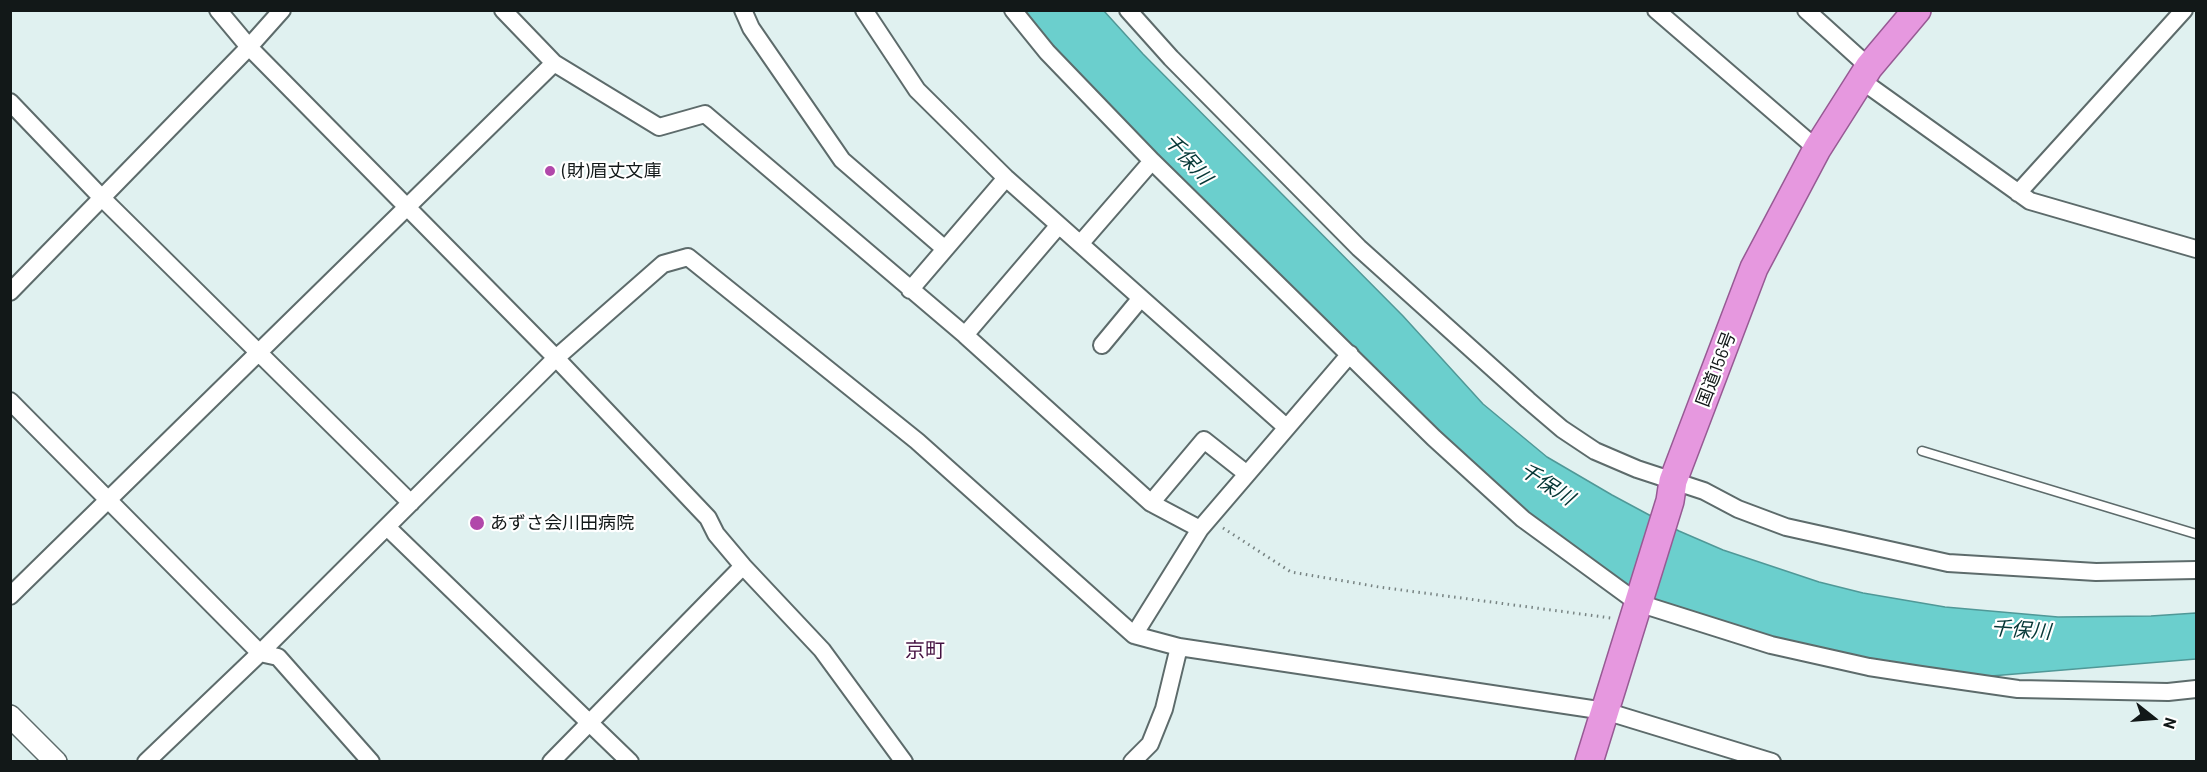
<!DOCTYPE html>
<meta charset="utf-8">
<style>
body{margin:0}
#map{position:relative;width:2207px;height:772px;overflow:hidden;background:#e0f1f0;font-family:Barlow,sans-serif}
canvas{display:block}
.frame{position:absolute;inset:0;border:12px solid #121818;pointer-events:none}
.north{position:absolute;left:2123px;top:688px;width:60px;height:60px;-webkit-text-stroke:4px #fff;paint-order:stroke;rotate:107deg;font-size:16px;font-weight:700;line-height:24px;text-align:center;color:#121818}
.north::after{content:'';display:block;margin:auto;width:21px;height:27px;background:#121818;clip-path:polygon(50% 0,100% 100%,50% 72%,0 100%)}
</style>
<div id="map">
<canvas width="2207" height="772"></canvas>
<div class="frame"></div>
<div class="north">N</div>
</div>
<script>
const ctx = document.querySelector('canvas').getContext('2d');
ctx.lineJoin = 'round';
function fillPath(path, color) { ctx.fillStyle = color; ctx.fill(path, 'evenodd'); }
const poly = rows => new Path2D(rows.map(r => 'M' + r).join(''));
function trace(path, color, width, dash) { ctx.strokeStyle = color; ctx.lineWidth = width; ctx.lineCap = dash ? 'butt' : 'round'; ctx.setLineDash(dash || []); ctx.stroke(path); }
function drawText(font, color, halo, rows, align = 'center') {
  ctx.font = font + ' Barlow,"Noto Sans JP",sans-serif'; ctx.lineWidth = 4.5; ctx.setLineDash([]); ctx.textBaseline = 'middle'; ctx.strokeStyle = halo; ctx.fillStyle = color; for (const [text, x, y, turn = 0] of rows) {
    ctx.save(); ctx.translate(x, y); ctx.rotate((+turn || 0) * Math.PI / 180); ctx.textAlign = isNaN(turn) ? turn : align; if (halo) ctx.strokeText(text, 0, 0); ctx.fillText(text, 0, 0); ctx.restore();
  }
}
const water = poly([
 [1023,11,1104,11,1143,54,1403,316,1483,404,1547,457,1612,495,1679,531,1723,550,1819,582,1863,593,1945,607,2058,617,2151,616,2196,613,2196,659,1979,677,1836,655,1658,608,1522,512,1253,252,1080,77,1023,11]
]);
fillPath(water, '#6bcfcd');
trace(water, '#509897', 1.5);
const service = poly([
 [1922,451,2196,534]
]);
const minor = poly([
 [218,10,249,47,556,358,708,518,716,534,743,566,822,650,904,762],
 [503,10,554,63,659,127,705,114,965,335,1151,503,1200,529],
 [743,10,751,28,842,160,945,249],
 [864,10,917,90,1006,178,1286,427],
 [1013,10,1047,52,1152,161,1080,244],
 [1128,10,1171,58,1359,248,1528,400,1562,429,1595,451,1637,469,1704,491,1738,509,1786,527,1948,563,2096,572,2196,570],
 [1656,10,1817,149],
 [1806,10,1869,67,1865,83,2030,201,2196,249],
 [10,102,102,198,411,503],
 [1152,161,1434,438,1523,519,1638,603,1771,645,1869,667,1921,675,2018,689,2168,692,2196,689],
 [2018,193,2184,10],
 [910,290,1006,178],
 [10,292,249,47,282,10],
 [965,335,1059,225],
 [1102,345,1141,298],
 [10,401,260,653,278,657,371,762],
 [1151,503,1204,440,1247,474],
 [387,527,630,762],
 [10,596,554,63],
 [1134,635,1200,529,1350,354],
 [146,762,260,653,556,358,663,264,688,257,917,441,1134,635,1179,647,1605,711,1772,762],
 [551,762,743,566],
 [1132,762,1150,744,1164,709,1179,647]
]);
const tertiary = poly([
 [10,716,56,762]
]);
const trunk = poly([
 [1589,762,1670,501,1673,481,1754,268,1817,149,1869,67,1917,10]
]);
trace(service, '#5d6b6b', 11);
trace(minor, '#5d6b6b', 20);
trace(tertiary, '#5d6b6b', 24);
trace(trunk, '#975a94', 30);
trace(poly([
 [1223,528,1291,572,1379,587,1611,618]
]), '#788483', 3, [1.5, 4.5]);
trace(service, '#fff', 8);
trace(minor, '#fff', 16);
trace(tertiary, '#fff', 21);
trace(trunk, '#e698df', 27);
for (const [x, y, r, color] of [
 [550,171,6,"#b148aa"],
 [477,523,8,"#b148aa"]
]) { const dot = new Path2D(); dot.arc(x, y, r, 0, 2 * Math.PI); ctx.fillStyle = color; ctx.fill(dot); trace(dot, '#fff', 2); }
drawText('18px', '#121818', '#fff', [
 ["(財)眉丈文庫",562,171],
 ["あずさ会川田病院",490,523]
], 'left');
drawText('18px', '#121818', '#fff', [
 ["国道156号",1716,369,-69]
]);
drawText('italic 20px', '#043635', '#fff', [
 ["千保川",1188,159,48],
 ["千保川",1547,484,33],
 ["千保川",2021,630,4]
]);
drawText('20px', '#441141', '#fff', [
 ["京町",925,650]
]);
</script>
